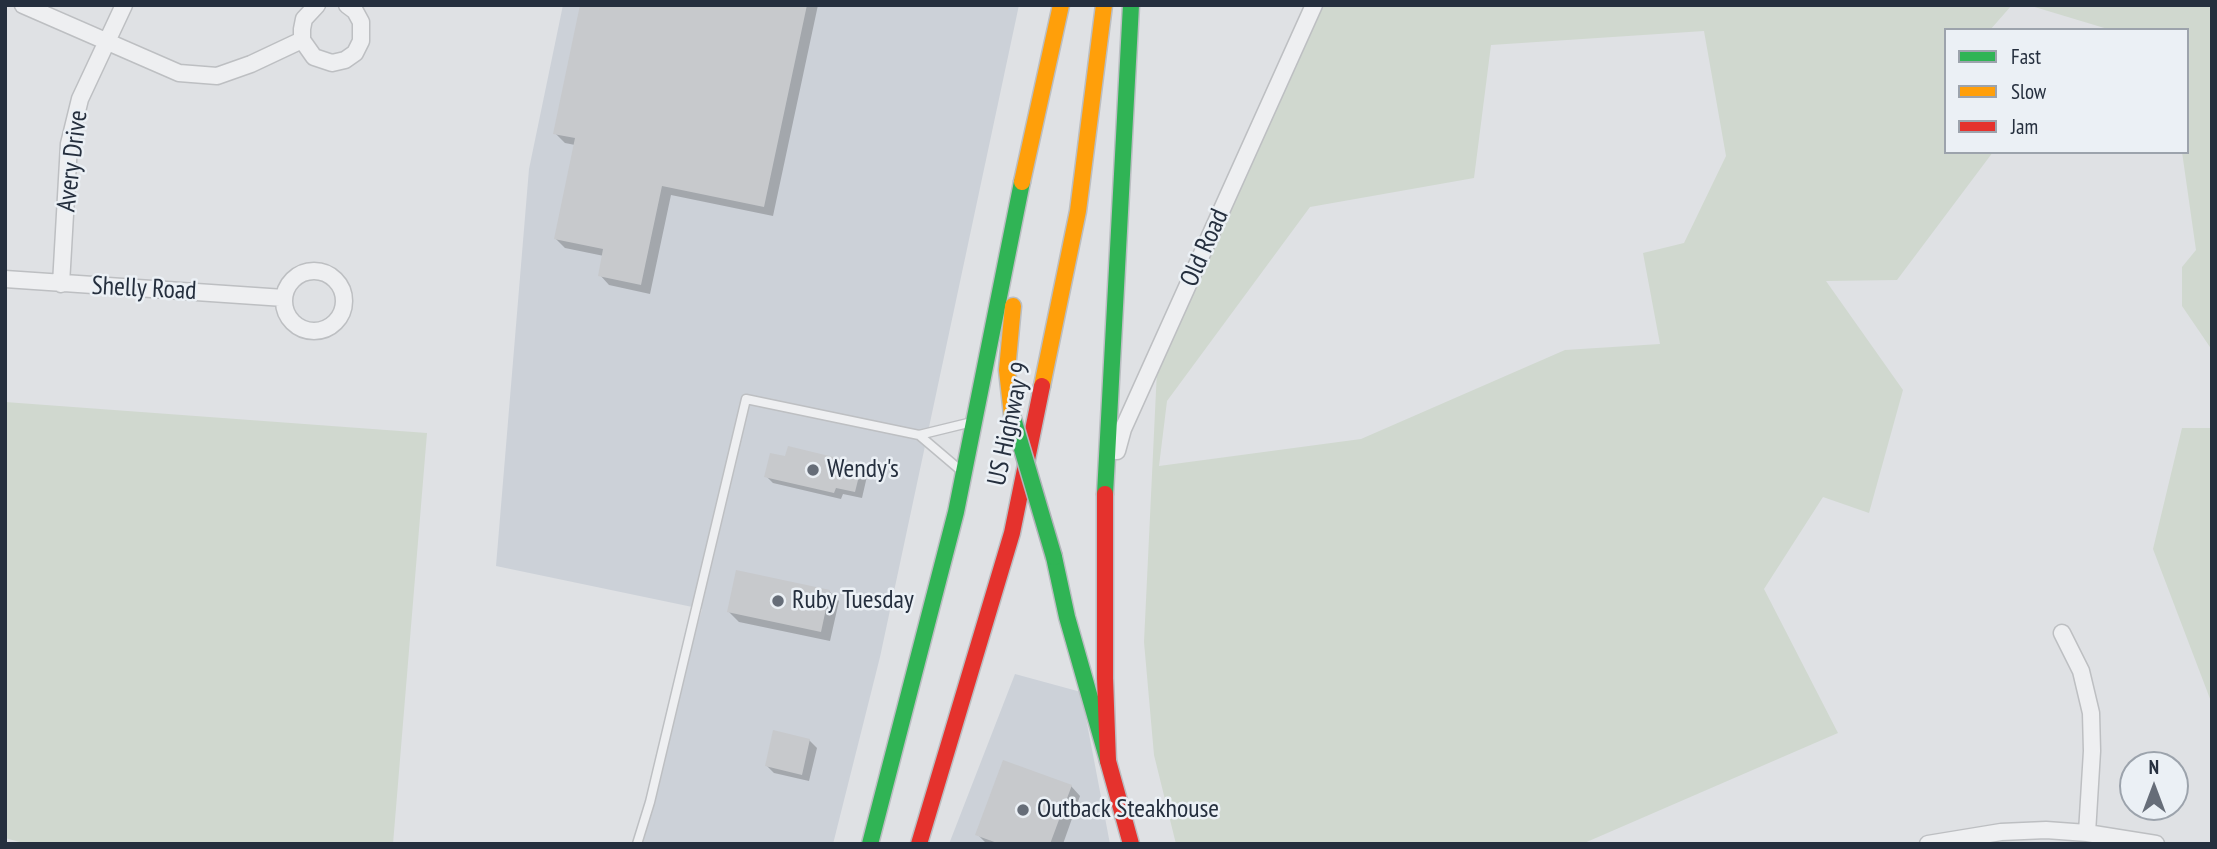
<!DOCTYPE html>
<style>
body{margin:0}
#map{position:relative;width:2217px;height:849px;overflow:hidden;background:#dfe1e4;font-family:"PT Sans Narrow",sans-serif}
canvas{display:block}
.frame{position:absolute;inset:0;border:7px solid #252f3e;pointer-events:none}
.legend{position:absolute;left:1944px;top:28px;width:245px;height:126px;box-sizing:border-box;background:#ebf0f5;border:2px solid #9ca3ac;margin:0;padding:9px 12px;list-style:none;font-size:21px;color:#252f3e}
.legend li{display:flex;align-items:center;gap:14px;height:35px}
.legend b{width:35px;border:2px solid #9ca3ac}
.north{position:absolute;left:2119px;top:751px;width:70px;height:70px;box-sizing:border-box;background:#ebf0f5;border:2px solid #9ca3ac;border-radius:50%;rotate:0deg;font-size:19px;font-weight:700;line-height:28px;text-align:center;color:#252f3e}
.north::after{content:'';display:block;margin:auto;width:24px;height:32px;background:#666d78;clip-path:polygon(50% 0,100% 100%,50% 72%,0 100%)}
</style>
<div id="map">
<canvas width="2217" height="849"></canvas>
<div class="frame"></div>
<ul class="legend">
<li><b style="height:9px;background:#30b455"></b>Fast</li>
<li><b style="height:9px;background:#ff9f0a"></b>Slow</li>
<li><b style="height:9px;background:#e5322d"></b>Jam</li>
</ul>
<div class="north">N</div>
</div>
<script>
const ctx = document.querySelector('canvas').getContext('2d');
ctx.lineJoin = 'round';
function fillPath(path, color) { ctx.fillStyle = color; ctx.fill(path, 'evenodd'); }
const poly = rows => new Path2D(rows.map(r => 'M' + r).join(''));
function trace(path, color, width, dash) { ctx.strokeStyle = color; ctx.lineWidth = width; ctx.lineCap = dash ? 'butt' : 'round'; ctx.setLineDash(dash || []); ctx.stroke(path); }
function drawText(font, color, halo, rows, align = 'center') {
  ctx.font = font + ' "PT Sans Narrow",sans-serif'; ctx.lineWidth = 5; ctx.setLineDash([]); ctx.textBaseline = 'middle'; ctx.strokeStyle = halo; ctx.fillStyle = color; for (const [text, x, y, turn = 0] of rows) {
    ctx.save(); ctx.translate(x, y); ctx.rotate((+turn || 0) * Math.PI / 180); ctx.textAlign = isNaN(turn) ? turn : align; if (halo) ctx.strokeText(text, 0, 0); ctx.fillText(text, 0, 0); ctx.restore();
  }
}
fillPath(poly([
 [563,5,1019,5,880,657,833,844,634,844,702,609,496,566,529,169],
 [1015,674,1081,692,1110,844,949,844]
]), '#ccd1d8');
fillPath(poly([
 [1319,5,2012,5,1990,30,1946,30,1946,152,1993,152,1897,280,1826,281,1903,390,1869,513,1823,497,1764,589,1838,733,1582,844,1176,844,1154,755,1144,642,1158,349],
 [1704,31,1726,156,1684,243,1643,253,1660,344,1565,350,1361,439,1159,466,1167,401,1310,207,1474,178,1491,45],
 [2028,5,2212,5,2212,350,2182,306,2182,267,2196,250,2182,152,2187,152,2187,30,2111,30],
 [5,402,427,433,393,844,27,844,5,838],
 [2182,428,2212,428,2212,704,2153,549]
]), '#d0d8cf');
fillPath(poly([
 [599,5,818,5,773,216,671,195,650,294,609,285,600,275,604,256,565,248,555,238,575,145,565,143,555,133],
 [787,458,861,465,868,472,862,498,843,494,841,499,773,483,766,476],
 [829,591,839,601,830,641,739,622,729,612],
 [809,740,817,748,809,781,774,773,767,766],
 [1071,786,1080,796,1063,844,987,844,977,834]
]), '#0003');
fillPath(poly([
 [580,5,807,5,764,207,662,186,641,285,598,276,603,249,554,239,575,138,553,134],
 [788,446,862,464,855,492,836,488,834,493,764,477,770,453,785,456],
 [736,570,830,590,821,632,727,612],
 [773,730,810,739,802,775,765,766],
 [1003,760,1072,785,1050,844,1000,844,975,835]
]), '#c7c9cc');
const lane = poly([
 [959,469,919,435,968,423],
 [637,844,650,802,746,399,919,435]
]);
const street = poly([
 [23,5,179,73,217,76,251,64,302,40],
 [317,5,304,19,302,29,302,40,314,57,332,63,345,60,355,53,361,41,361,22,355,11,347,5],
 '284 301a30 30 0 1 1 60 0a30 30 0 1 1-60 0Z',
 [5,279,284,298],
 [61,284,69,144,80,99,124,5],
 [1117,451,1123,429,1314,5],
 [2062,633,2081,671,2091,713,2092,751,2087,833],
 [1928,844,2001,832,2046,830,2087,833,2156,844]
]);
const fast = poly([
 [1105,494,1131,5],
 [1054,557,1067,617,1108,761],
 [870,844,956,512,1022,182]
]);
const slow = poly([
 [1022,182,1061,5],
 [1042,386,1078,211,1104,5],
 [1012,415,1007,370,1013,306]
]);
const jam = poly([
 [1105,494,1105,678,1108,761,1131,844],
 [919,844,1012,533,1042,386]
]);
trace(lane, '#bdbfc2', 11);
trace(street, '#bdbfc2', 19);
trace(fast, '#bbbec2', 19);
trace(slow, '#bbbec2', 19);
trace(jam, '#bbbec2', 19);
trace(lane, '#eeeff1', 8);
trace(street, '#eeeff1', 16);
trace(fast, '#30b455', 16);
trace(slow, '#ff9f0a', 16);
trace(jam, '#e5322d', 16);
const fastBridge = poly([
 [1012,415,1054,557]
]);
trace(fastBridge, '#b1b4b9', 19, []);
trace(fastBridge, '#30b455', 16);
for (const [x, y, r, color] of [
 [813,470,7,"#666d78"],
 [778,601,7,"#666d78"],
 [1023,810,7,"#666d78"]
]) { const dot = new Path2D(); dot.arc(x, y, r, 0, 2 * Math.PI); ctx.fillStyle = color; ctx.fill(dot); trace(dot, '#ebf0f5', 2.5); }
drawText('26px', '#252f3e', '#ebf0f5', [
 ["Avery Drive",73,161,-83],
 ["Old Road",1205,248,-66],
 ["Shelly Road",144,289,3],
 ["US Highway 9",1010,424,-78]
]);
drawText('26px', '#252f3e', '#ebf0f5', [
 ["Wendy's",827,470],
 ["Ruby Tuesday",792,601],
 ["Outback Steakhouse",1037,810]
], 'left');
</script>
